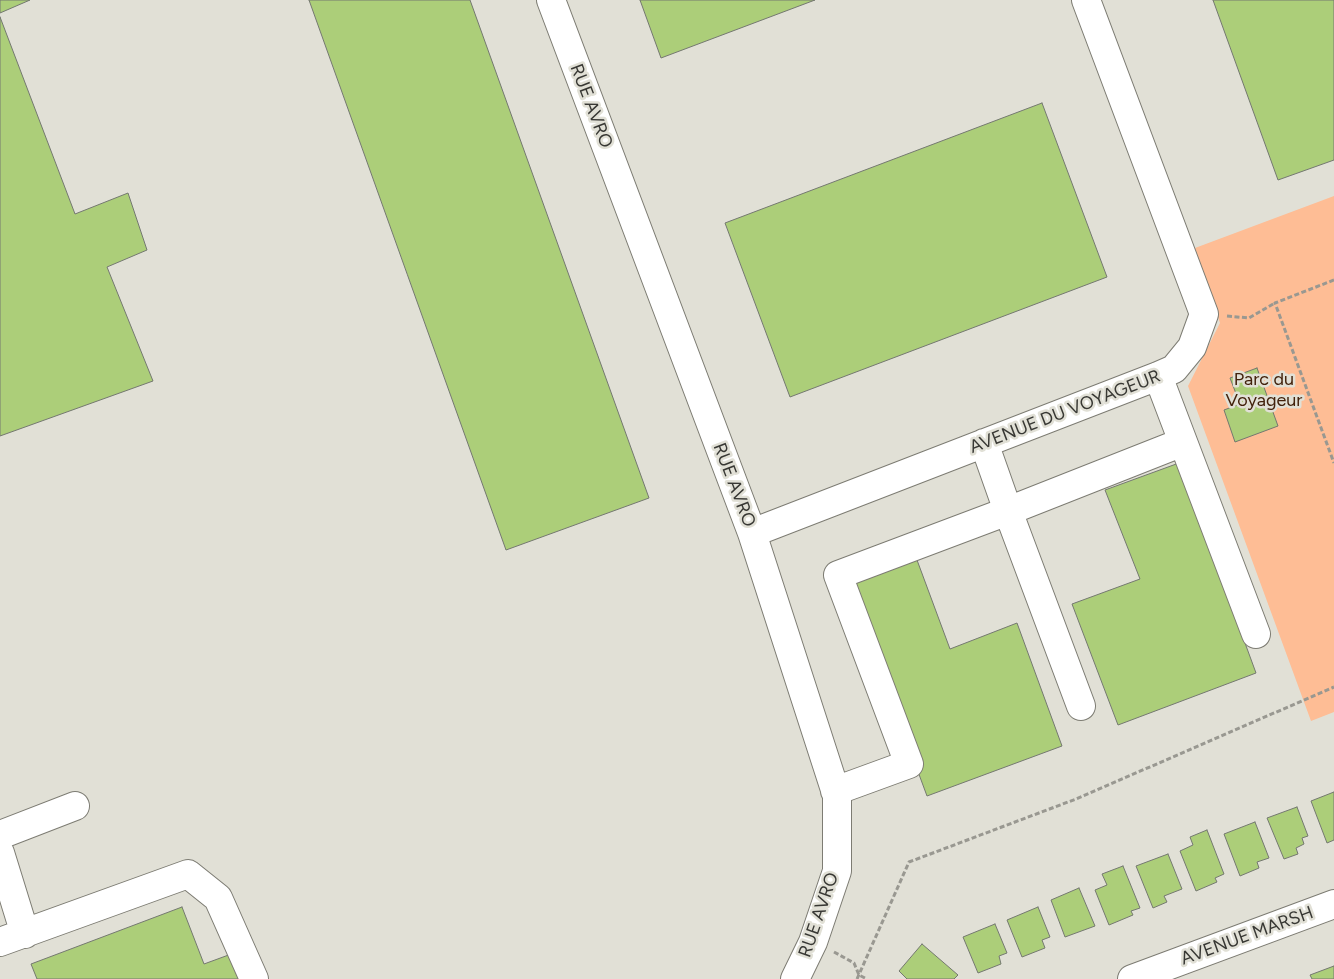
<!DOCTYPE html>
<style>
body{margin:0}
canvas{display:block;background:#e1e0d6}
</style>
<canvas width="1334" height="979"></canvas>
<script>
const ctx = document.querySelector('canvas').getContext('2d');
ctx.lineJoin = 'round';
function fillPath(path, color) { ctx.fillStyle = color; ctx.fill(path, 'evenodd'); }
const poly = rows => new Path2D(rows.map(r => 'M' + r).join(''));
function trace(path, color, width, dash) { ctx.strokeStyle = color; ctx.lineWidth = width; ctx.lineCap = dash ? 'butt' : 'round'; ctx.setLineDash(dash || []); ctx.stroke(path); }
function drawText(font, color, halo, rows, align = 'center') {
  ctx.font = font + ' Figtree,sans-serif'; ctx.lineWidth = 5; ctx.setLineDash([]); ctx.textBaseline = 'middle'; ctx.strokeStyle = halo; ctx.fillStyle = color; for (const [text, x, y, turn = 0] of rows) {
    ctx.save(); ctx.translate(x, y); ctx.rotate((+turn || 0) * Math.PI / 180); ctx.textAlign = isNaN(turn) ? turn : align; if (halo) ctx.strokeText(text, 0, 0); ctx.fillText(text, 0, 0); ctx.restore();
  }
}
fillPath(poly([
 [1334,196,1334,712,1311,721,1188,386,1220,323,1195,248]
]), '#febd95');
const building = poly([
 [0,0,30,0,0,13,0,0],
 [309,0,470,0,649,498,506,550,309,0],
 [640,0,815,0,661,58,640,0],
 [1213,0,1334,0,1334,160,1278,180,1213,0],
 [0,17,75,214,128,193,147,250,107,267,153,381,0,436,0,17],
 [1042,103,1107,277,790,397,725,223,1042,103],
 [1257,368,1278,426,1235,442,1224,410,1240,404,1230,378,1257,368],
 [1179,463,1256,673,1118,725,1072,604,1140,579,1105,490,1179,463],
 [917,560,950,649,1017,623,1062,746,927,796,849,585,917,560],
 [1334,792,1334,840,1327,843,1311,801,1334,792],
 [1297,807,1308,836,1302,838,1304,844,1296,848,1298,854,1284,859,1267,818,1297,807],
 [1255,822,1269,858,1257,862,1259,868,1240,876,1224,834,1255,822],
 [1207,830,1224,874,1215,878,1217,882,1196,891,1180,851,1193,845,1190,837,1207,830],
 [1168,854,1182,889,1164,896,1167,902,1153,908,1136,866,1168,854],
 [1123,866,1140,908,1131,911,1133,915,1109,925,1095,890,1107,885,1102,874,1123,866],
 [1079,888,1095,926,1065,937,1051,900,1079,888],
 [182,907,204,964,234,953,244,979,37,979,31,964,182,907],
 [1038,907,1050,937,1042,940,1045,948,1022,957,1007,920,1038,907],
 [995,924,1007,953,999,956,1001,964,978,973,963,937,995,924],
 [922,944,958,975,954,979,907,979,899,971,922,944],
 [1334,966,1334,979,1312,979,1310,975,1334,966]
]);
fillPath(building, '#acce79');
trace(building, '#747870', 1);
const minor = poly([
 [551,0,752,533,837,796,837,871,813,942,795,979],
 [1158,376,1256,634],
 [752,533,1158,376,1174,369,1192,347,1204,314,1086,0],
 [1081,706,1008,511,1183,442],
 [835,791,909,764,838,575,1008,511,984,443],
 [0,835,75,806],
 [0,853,25,934],
 [0,942,188,874,218,898,254,979],
 [1132,979,1334,904]
]);
trace(minor, '#7d7c73', 30);
trace(poly([
 [1334,280,1275,303,1334,463],
 [1227,316,1249,318,1275,303],
 [834,952,854,963,859,975,867,979],
 [857,979,909,862,1076,799,1334,687]
]), '#999891', 3, [5, 2.5]);
trace(minor, '#fff', 28);
drawText('18px', '#383834', '#e1e0d6', [
 ["RUE AVRO",591,106,69],
 ["AVENUE DU VOYAGEUR",1065,412,-21],
 ["RUE AVRO",734,485,69],
 ["RUE AVRO",819,915,-71],
 ["AVENUE MARSH",1247,936,-20]
]);
drawText('18px', '#42220c', '#e1e0d6', [
 ["Parc du",1264,380],
 ["Voyageur",1264,401]
]);
</script>
